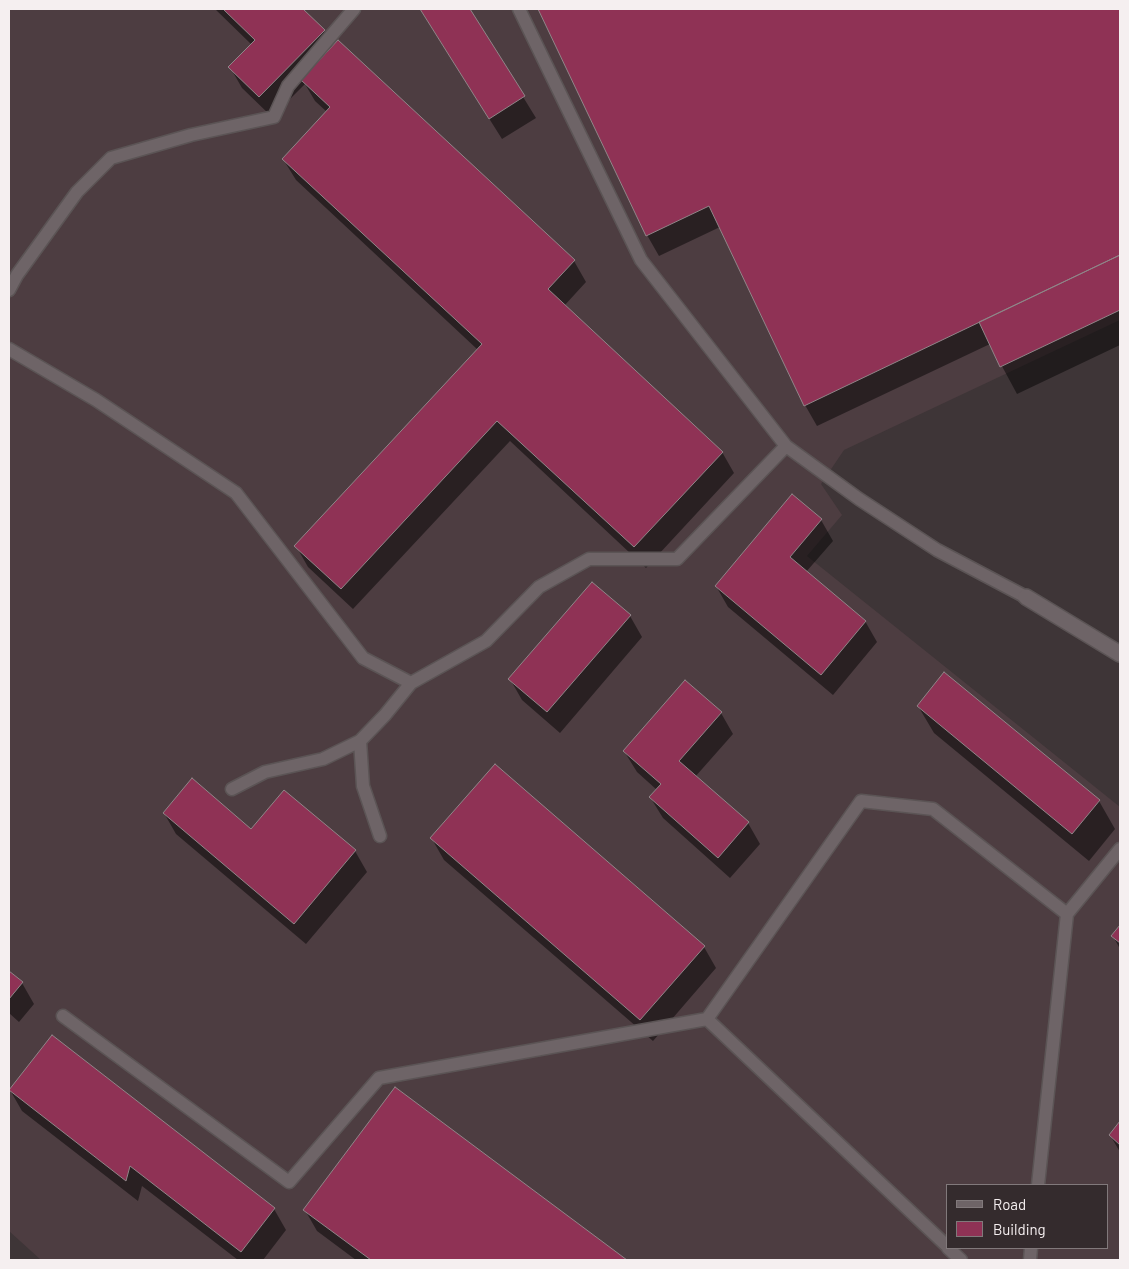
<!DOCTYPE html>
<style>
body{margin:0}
#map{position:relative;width:1129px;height:1269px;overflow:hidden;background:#3e3537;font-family:Barlow,sans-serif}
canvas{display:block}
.frame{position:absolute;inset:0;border:10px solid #f5eff0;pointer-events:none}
.legend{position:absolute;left:946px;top:1184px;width:162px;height:65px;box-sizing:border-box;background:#342b2d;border:1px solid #81797b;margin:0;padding:6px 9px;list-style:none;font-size:15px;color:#f5eff0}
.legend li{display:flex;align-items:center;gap:10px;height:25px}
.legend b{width:25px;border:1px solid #81797b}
</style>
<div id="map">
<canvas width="1129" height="1269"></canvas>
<div class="frame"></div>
<ul class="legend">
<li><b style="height:6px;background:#6e6467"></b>Road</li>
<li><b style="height:14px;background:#8f3255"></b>Building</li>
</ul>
</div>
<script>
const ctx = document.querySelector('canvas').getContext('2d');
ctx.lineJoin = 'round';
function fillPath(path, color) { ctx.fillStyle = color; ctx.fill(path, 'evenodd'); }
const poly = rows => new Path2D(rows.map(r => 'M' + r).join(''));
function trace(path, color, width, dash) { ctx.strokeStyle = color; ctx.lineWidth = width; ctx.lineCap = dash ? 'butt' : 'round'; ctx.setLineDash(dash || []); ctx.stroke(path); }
fillPath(poly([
 [9,9,1120,9,1120,320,844,450,821,484,842,515,807,556,1120,807,1120,1260,41,1260,9,1231],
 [948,1185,1108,1185,1108,1248,948,1248]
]), '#4d3d41');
fillPath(poly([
 [215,9,301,9,324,31,333,47,574,261,586,282,564,306,722,452,734,473,646,568,510,441,353,609,308,567,296,546,478,350,296,180,283,159,327,112,315,101,305,84,272,117,242,88,230,67,252,45],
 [420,9,469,9,536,118,502,139],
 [540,9,1120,9,1120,345,1017,394,990,344,817,426,805,405,720,227,659,256,647,235],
 [821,520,833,541,806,572,865,621,877,642,833,695,728,607,716,586],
 [630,616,642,637,560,733,522,700,510,679],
 [945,674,1099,801,1115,829,1089,861,934,733,918,706],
 [721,713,733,734,695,777,748,823,760,844,730,878,663,818,650,797,657,790,637,772,624,751],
 [164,813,355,851,367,872,306,944,176,834],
 [432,839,704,947,716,968,653,1041,444,860],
 [1120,927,1120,949,1113,936],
 [9,973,22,983,34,1004,19,1022,9,1013],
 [395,1089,625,1260,356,1260,317,1231,305,1210],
 [10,1090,274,1209,286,1230,263,1260,238,1260,142,1186,138,1201,22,1111],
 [1120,1123,1120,1152,1110,1135]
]), '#0007');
const building = poly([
 [223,9,303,9,325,30,259,97,228,67,255,40,223,9],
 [420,9,470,9,525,96,489,119,420,9],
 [538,9,1120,9,1120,255,804,406,709,206,646,236,538,9],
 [338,40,575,260,548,289,723,452,634,547,497,421,341,589,294,546,482,344,282,159,330,107,301,80,338,40],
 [1120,255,1120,310,1000,367,979,322,1120,255],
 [792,494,822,519,790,557,866,621,821,675,715,586,792,494],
 [592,582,631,615,547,712,508,679,592,582],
 [944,672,1100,800,1072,834,917,706,944,672],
 [685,680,722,712,679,761,749,822,718,858,649,797,661,784,623,751,685,680],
 [495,764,705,946,640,1020,430,838,495,764],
 [192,778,251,829,284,790,356,850,294,924,163,813,192,778],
 [1120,925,1120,943,1111,936,1120,925],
 [9,971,23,982,9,999,9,971],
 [52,1035,275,1208,241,1252,130,1166,126,1181,9,1090,52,1035],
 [395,1087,627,1260,371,1260,303,1210,395,1087],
 [1120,1121,1120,1145,1109,1135,1120,1121]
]);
fillPath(building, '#8f3255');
trace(building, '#908588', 1);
const service = poly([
 [519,9,641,260,786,446,859,499,937,550,1026,597],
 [9,290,17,275,77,192,111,158,191,135,274,117,288,86,354,9],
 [9,349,96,400,236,493,363,658,411,683,486,641,539,587,589,559,677,559,786,446],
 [232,789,265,772,323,759,360,741],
 [380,836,363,786,360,741,385,715,411,683],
 [63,1016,289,1182,379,1078,707,1019,948,1247],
 [707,1019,861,801,933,809,1067,914],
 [1038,1185,1067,914,1120,849],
 [948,1248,961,1260],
 [1030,1260,1031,1248]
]);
const minor = poly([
 [1026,597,1120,654]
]);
trace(service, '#5b5455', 15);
trace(minor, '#5b5455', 18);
trace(service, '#6e6467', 12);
trace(minor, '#6e6467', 15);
</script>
